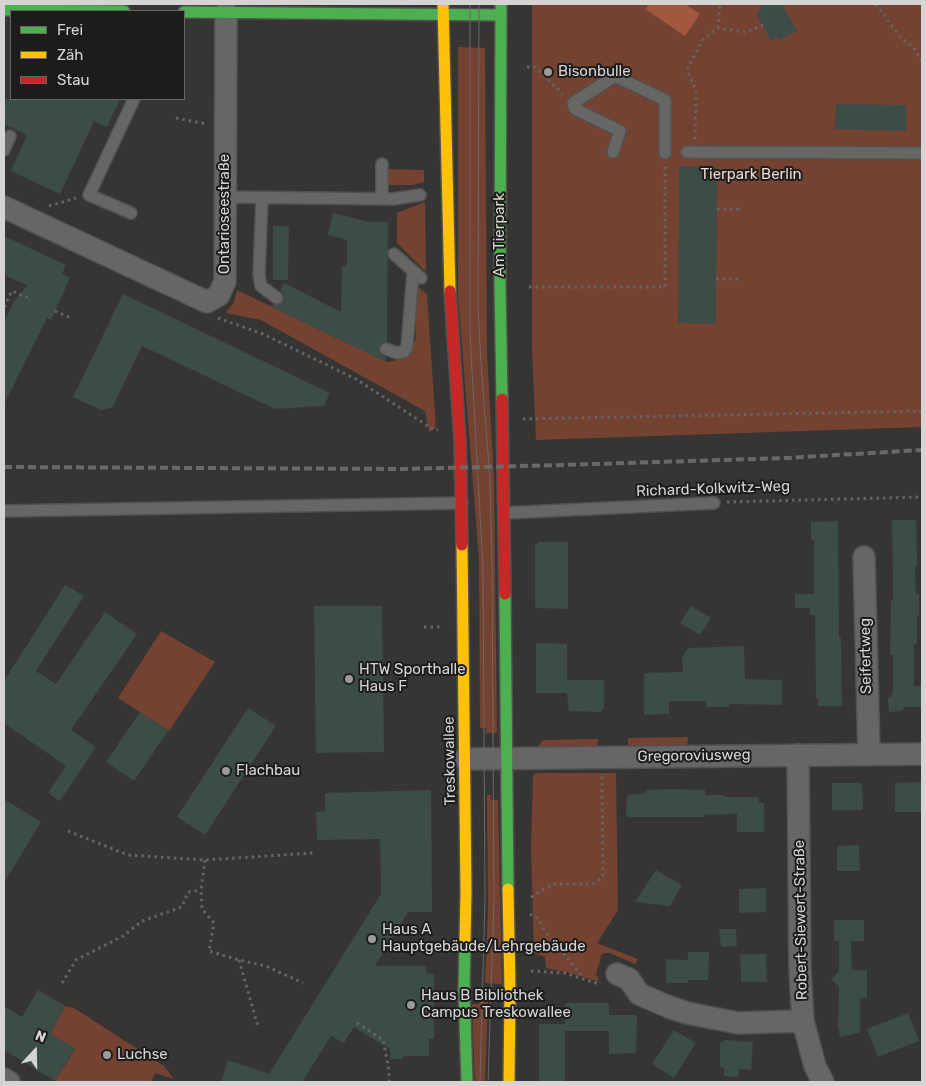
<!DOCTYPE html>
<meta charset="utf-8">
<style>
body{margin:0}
#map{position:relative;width:926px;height:1086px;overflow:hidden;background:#363534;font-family:Rubik,sans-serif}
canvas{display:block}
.frame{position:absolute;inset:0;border:5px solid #d6d4d3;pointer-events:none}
.legend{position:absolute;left:10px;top:10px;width:175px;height:90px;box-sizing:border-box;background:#1d1c1b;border:1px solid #676665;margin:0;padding:6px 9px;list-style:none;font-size:15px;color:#d6d4d3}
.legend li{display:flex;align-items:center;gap:10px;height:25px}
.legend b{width:25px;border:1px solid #676665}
.north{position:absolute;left:10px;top:1026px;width:50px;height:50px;-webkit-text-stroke:4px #1d1c1b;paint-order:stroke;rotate:21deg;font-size:14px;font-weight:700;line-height:20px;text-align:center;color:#d6d4d3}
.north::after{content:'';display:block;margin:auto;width:18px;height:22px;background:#d6d4d3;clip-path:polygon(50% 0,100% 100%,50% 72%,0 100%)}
</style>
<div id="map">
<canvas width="926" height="1086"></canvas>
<div class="frame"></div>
<ul class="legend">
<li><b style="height:6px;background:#4caf50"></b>Frei</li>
<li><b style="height:6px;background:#ffc107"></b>Zäh</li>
<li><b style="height:6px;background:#c62828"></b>Stau</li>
</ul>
<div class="north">N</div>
</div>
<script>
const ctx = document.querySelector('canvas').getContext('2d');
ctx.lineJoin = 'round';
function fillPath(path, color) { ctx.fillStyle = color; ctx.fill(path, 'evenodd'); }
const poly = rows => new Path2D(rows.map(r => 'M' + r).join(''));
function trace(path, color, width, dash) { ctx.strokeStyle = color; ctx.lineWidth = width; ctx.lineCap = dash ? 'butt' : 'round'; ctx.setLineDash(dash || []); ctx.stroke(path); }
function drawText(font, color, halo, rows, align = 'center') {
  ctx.font = font + ' Rubik,sans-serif'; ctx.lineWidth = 4; ctx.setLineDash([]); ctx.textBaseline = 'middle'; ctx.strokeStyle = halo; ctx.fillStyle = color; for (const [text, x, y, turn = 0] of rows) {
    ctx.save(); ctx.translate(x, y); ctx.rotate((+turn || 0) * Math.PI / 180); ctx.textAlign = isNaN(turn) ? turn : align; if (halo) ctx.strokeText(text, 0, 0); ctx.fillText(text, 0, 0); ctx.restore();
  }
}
fillPath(poly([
 [532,4,922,4,922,427,536,440,532,348],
 [458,47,485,48,487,353,494,479,497,733,486,733,486,728,480,728,479,559,458,296],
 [389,169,424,170,424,182,413,185,389,185],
 [425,202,426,272,397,243,397,213],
 [417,286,427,294,436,428,429,432,425,411,261,320,226,313,234,302,237,290,387,362,407,358,416,339,415,315],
 [161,631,215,662,169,731,118,698],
 [688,737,687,748,628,748,628,738],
 [598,739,597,748,537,748,543,740],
 [536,773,616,773,618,910,597,943,638,959,635,964,610,953,605,953,602,954,598,967,596,974,599,979,597,981,570,973,546,968,545,957,534,953,531,848,533,776],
 [487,795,491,795,491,800,498,800,502,984,485,983,488,908],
 [480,999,488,1000,485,1082,475,1082,472,1004,479,1004],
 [65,1006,74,1008,164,1066,174,1079,155,1073,151,1082,55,1081,75,1049,50,1034]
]), '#744231');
fillPath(poly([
 [649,4,685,4,700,14,685,36,645,9]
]), '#a1583f');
fillPath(poly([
 [759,4,782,4,797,31,780,40,777,37,771,41,756,13,762,9],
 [4,99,120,99,107,127,94,121,60,194,11,171,27,135,4,124],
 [836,104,906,105,906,131,835,129],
 [679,166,717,167,716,324,678,323],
 [333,213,369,222,388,222,387,342,381,344,379,350,381,354,386,357,386,362,272,307,273,304,279,305,283,302,284,296,280,291,284,283,341,312,342,266,347,266,347,240,328,235],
 [273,226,289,226,288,280,273,280],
 [4,236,66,265,62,274,70,278,51,320,47,318,4,405,4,322,13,303,27,285,4,275],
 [123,294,330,393,324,406,275,409,142,346,112,408,101,410,73,397],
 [892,520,916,520,917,566,915,567,916,594,919,594,919,616,917,616,917,644,914,644,914,686,922,686,922,707,905,707,901,711,889,712,888,699,892,695,893,686,893,655,890,655,891,600,893,601],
 [838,521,839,638,841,638,842,706,818,706,818,698,816,698,815,615,810,615,810,608,795,608,795,594,814,594,814,540,811,540,811,522],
 [538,542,568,542,568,609,538,608,535,607,535,544,538,544],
 [65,585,84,596,36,671,56,684,105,612,137,634,71,730,96,747,60,801,48,793,66,766,4,723,4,681],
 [314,606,382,606,384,752,316,753],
 [691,606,711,618,700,635,680,623],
 [538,643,567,644,567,680,604,680,604,710,602,710,602,712,569,711,567,693,536,693,536,645],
 [744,646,745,679,782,680,782,705,729,704,729,707,706,707,706,701,669,701,669,714,644,715,644,673,683,672,682,657,688,648],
 [248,708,276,726,205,835,177,817],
 [140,712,168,731,134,781,106,762],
 [922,782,922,812,895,812,895,783],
 [832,783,862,783,863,810,832,810],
 [671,789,705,790,705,795,724,795,724,797,758,797,759,803,764,803,764,832,737,832,737,814,704,815,704,817,626,817,627,795,646,793,646,790],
 [431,790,432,912,408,912,375,966,426,966,426,973,434,974,434,1039,429,1039,429,1056,403,1056,403,1059,390,1059,390,1049,354,1027,344,1043,331,1036,302,1082,221,1082,228,1060,269,1074,381,894,380,839,317,840,316,812,325,811,325,793],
 [4,799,41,822,4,883],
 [859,845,860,871,837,871,837,846],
 [656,870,682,885,670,906,635,902],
 [766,888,766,912,739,913,739,889],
 [834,920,864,920,864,941,851,941,852,970,867,970,867,998,860,998,860,1033,840,1037,838,1026,839,986,831,980,839,971,839,941,834,941],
 [719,929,736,929,737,946,721,947],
 [688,952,709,952,708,980,688,980,688,983,666,983,666,959,688,960],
 [740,954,766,954,767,982,741,982],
 [38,990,65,1006,50,1034,75,1048,55,1081,4,1050,4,1006,22,1017],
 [565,1003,609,1003,609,1015,637,1015,636,1053,609,1054,609,1031,565,1031],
 [908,1013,919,1041,878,1057,867,1029],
 [539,1024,565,1024,565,1082,539,1082],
 [674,1030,696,1043,674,1078,652,1064],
 [726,1040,753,1042,751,1070,739,1069,738,1077,724,1076,724,1068,720,1067,720,1043]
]), '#3c4c47');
const lane = poly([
 [4,150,10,136],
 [613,152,620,131,575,109,573,103,615,76,665,100,665,153],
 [687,152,922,153],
 [225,197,393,199,420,195],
 [262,198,259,275,261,286,277,298],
 [382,199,382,164],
 [131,213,89,195,134,99],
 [394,254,421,278],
 [386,349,397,353,404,352,407,346,413,273],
 [4,511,462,503],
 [504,513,714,503]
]);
const street = poly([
 [4,207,207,302,219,295,225,281,226,12],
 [864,557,869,754],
 [798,755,800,970,803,1021,815,1066,823,1082],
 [465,759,922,754],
 [617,974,629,979,639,994,669,1007,687,1013,738,1023,803,1021],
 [4,1079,9,1082]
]);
const fast = poly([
 [501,4,500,284,502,399],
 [4,10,124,11],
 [184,12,500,15],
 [505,594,508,889],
 [465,940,464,990,467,1082]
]);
const slow = poly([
 [443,4,450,291],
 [462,545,466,892,465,940],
 [508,889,510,991,509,1082]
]);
const jam = poly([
 [450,291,460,440,462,545],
 [502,399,505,594]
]);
trace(lane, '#525150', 14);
trace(street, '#525150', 24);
trace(fast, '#525150', 14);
trace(slow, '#525150', 14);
trace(jam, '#525150', 14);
trace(poly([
 [876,4,900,37,914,48,922,61],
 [718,28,720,4],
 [527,67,535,67,563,94],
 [176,118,207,124],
 [695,139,696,90,687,70,703,39,718,28,746,32,763,25],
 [49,206,76,198],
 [717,209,741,209],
 [716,279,742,279],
 [529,287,665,287,665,166],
 [4,307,12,291,29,298],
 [55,311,71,318],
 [218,318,263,334,356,379,434,430,438,430],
 [523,419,922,411],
 [727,502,922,497],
 [424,627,442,627],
 [68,831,128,855,205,860,313,853],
 [205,860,201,890,202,909,214,923,209,951,239,960,266,966,303,983],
 [531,897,553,884,593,884,603,876,602,776],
 [530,914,537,918,548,935,584,978],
 [239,960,258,1027],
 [531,971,565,973,599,984,600,982],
 [62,983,76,960,123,936,142,921,182,907,188,892,201,890],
 [357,1023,383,1040,389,1070,389,1082]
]), '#666564', 3, [2.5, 4]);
trace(lane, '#666665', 11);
trace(street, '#666665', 21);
trace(fast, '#4caf50', 11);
trace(slow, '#ffc107', 11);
trace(jam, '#c62828', 11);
trace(poly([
 [470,4,470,334,483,568,485,898,480,1082],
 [479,4,478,308,481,364,490,480,492,566,494,899,488,1082]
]), '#6a6968', 1);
trace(poly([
 [4,467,401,469,562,465,786,458,922,450]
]), '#6a6968', 4, [8, 4]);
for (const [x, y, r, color] of [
 [548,72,5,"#9e9c9b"],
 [349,679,5,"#9e9c9b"],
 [226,771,5,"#9e9c9b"],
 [372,939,5,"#9e9c9b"],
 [411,1005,5,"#9e9c9b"],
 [107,1055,5,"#9e9c9b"]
]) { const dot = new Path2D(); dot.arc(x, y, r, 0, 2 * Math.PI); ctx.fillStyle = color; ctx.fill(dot); trace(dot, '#1d1c1b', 2); }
drawText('15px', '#d6d4d3', '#1d1c1b', [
 ["Bisonbulle",558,72],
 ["HTW Sporthalle",359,670],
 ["Haus F",359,687],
 ["Flachbau",236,771],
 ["Haus A",382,930],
 ["Hauptgebäude/Lehrgebäude",382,947],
 ["Haus B Bibliothek",421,996],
 ["Campus Treskowallee",421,1013],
 ["Luchse",117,1055]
], 'left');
drawText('15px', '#eed7cf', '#1d1c1b', [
 ["Tierpark Berlin",751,175]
]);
drawText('15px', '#d6d4d3', '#1d1c1b', [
 ["Ontarioseestraße",225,214,-90],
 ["Am Tierpark",500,235,-90],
 ["Richard-Kolkwitz-Weg",713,489,-2],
 ["Seifertweg",866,656,-91],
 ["Gregoroviusweg",694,756,-1],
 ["Treskowallee",450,761,-91],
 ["Robert-Siewert-Straße",801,920,-91]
]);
</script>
